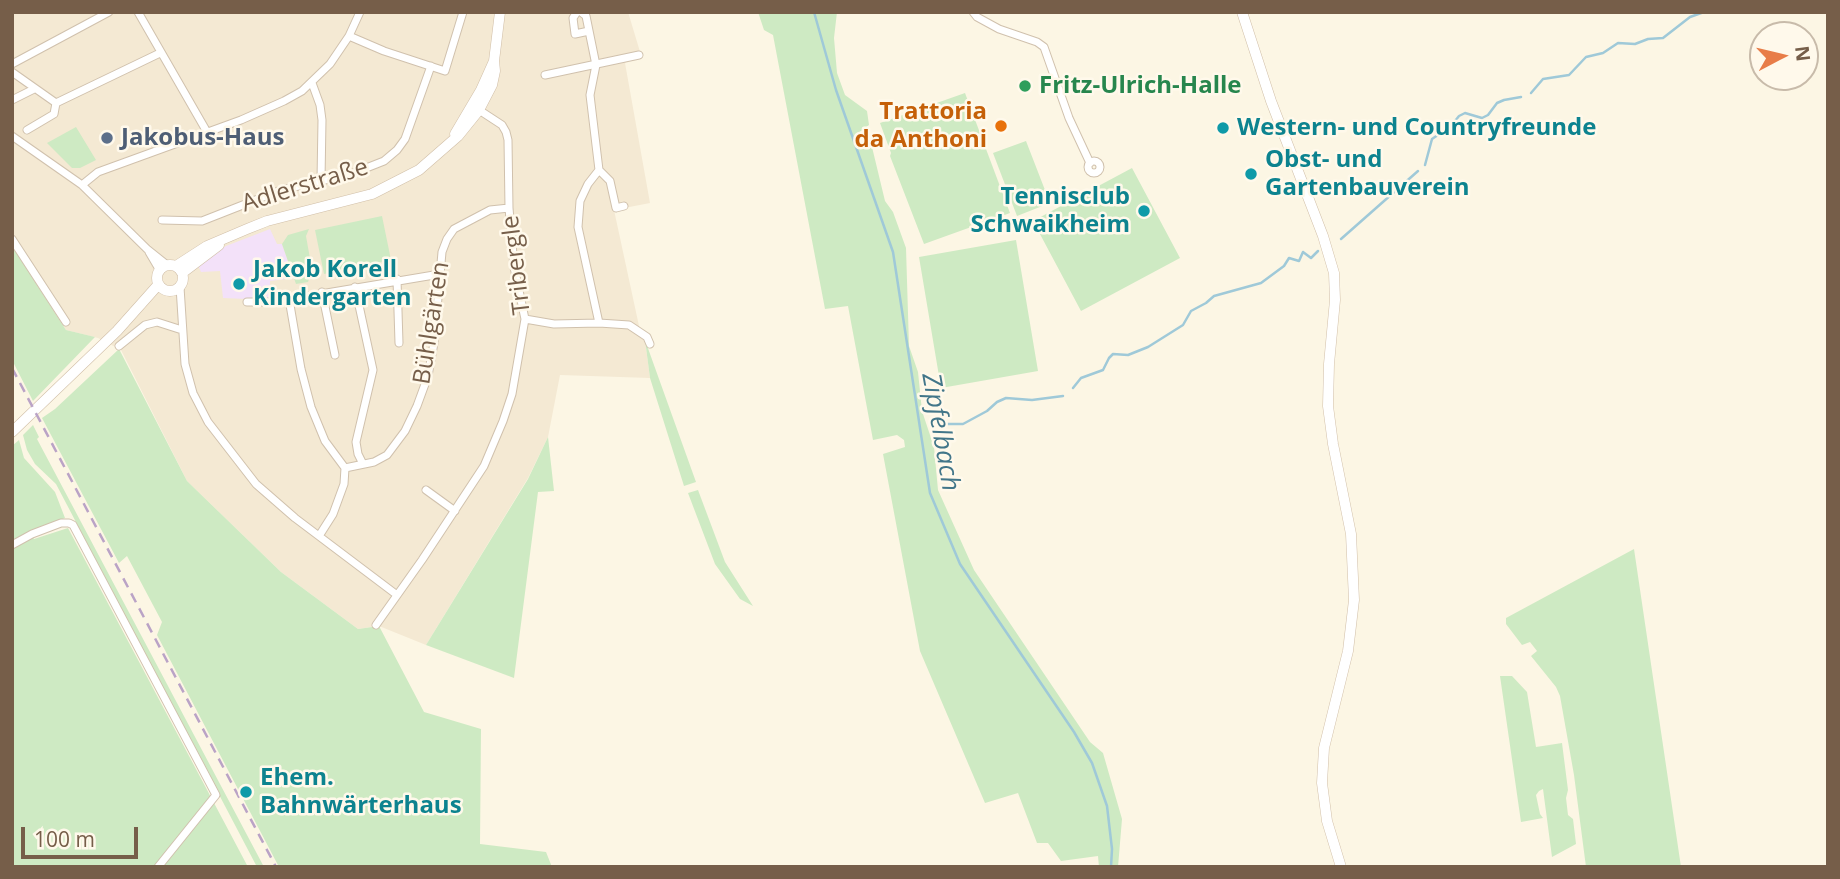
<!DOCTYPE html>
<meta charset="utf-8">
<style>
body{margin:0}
#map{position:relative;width:1840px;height:879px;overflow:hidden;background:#fcf6e4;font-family:"Open Sans",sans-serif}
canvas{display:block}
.frame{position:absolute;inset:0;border:14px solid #765e49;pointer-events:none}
.north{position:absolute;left:1749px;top:21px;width:70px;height:70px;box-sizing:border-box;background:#fff9eb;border:2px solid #c8bbaa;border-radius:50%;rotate:83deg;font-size:19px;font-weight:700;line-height:28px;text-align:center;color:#765e49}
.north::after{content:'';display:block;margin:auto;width:24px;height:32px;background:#e87d48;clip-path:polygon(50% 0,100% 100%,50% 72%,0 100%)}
.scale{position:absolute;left:21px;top:827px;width:117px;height:32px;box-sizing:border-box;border:4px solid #765e49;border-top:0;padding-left:9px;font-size:21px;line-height:24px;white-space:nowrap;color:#765e49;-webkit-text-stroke:5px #fff9eb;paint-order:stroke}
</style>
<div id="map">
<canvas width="1840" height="879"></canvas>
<div class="frame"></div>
<div class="north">N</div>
<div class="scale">100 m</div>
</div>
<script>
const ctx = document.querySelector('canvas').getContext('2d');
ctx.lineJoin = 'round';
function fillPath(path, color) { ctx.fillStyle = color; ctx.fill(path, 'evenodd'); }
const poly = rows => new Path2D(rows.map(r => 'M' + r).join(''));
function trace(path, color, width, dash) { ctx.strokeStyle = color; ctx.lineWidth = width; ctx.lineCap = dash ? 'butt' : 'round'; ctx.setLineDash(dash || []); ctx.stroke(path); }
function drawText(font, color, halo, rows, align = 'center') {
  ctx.font = font + ' "Open Sans",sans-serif'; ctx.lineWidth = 5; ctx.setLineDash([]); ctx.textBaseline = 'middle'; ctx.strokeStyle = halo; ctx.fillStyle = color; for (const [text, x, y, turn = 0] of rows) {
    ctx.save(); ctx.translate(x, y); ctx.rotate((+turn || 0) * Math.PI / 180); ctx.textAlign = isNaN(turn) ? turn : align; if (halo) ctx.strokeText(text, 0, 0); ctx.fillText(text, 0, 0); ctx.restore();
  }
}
fillPath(poly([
 [12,12,628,12,641,55,625,63,650,203,614,210,639,326,645,340,650,378,560,375,548,437,528,478,426,645,379,626,358,629,281,572,187,481,121,350,98,338,66,330,12,246]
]), '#f4e9d3');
fillPath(poly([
 [270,229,277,244,282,244,294,278,270,281,271,300,223,298,220,271,201,272,198,265,226,246]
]), '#f3e1f9');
fillPath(poly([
 [758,12,837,12,834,38,837,73,845,95,867,111,869,125,857,134,862,144,872,147,885,201,893,212,906,248,909,346,918,372,922,411,934,447,938,490,974,570,1090,742,1103,753,1122,819,1118,867,1099,867,1098,856,1061,861,1048,843,1037,843,1018,793,985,803,920,651,883,454,905,447,904,440,897,435,873,440,848,306,825,309,773,35,764,30],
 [965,93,1010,213,924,244,890,156,891,153,880,123],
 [76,127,96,160,80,168,72,168,47,143],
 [1026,141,1050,203,1017,216,993,153],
 [1132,168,1180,258,1081,311,1033,221],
 [382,216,391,260,324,274,315,230],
 [309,229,306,236,312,270,308,282,296,284,282,244,288,235],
 [1016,240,1038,371,941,388,919,257],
 [12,246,66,330,95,337,33,401,12,360],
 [645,340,696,482,684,486,650,378],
 [119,349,187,481,281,572,358,629,379,626,424,712,481,729,480,844,546,852,552,867,279,867,157,635,162,622,127,556,119,563,42,418,55,409],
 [33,425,39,437,37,439,264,867,257,867,56,484,35,464,27,450,23,435],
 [548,437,554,491,538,492,514,678,426,645,528,479],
 [19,440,24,458,55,492,65,518,29,531,34,539,68,528,248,867,12,867,12,446],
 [698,490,725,562,753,606,740,599,715,564,688,493],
 [1634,549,1681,867,1586,867,1574,775,1560,696,1556,687,1531,656,1537,651,1530,642,1522,645,1506,624,1506,618],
 [1500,676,1512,676,1527,692,1536,747,1562,743,1568,790,1566,798,1568,815,1573,819,1576,844,1552,857,1543,789,1539,791,1536,795,1540,814,1543,818,1521,822]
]), '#ceeac3');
trace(poly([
 [814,12,836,90,893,252,930,493,960,564,1074,732,1092,763,1107,806,1112,849,1111,867],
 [1531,93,1543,79,1569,75,1586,57,1603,53,1618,43,1635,44,1648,39,1663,38,1690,17,1704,12],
 [1425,165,1432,139,1451,126,1459,116,1465,113,1482,118,1488,115,1497,103,1504,100,1521,97],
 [1341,239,1418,171],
 [1073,388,1081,378,1103,370,1109,358,1113,354,1128,355,1148,347,1183,325,1191,311,1206,303,1214,296,1261,283,1284,266,1289,258,1299,261,1303,252,1311,258,1318,251],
 [935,421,942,424,963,424,987,411,997,402,1006,398,1032,400,1063,396]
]), '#9fc9d8', 2.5);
const street = poly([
 [138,12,207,132],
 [577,12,573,18,575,34,589,31],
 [581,12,586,16,596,65,590,95,599,170,588,184,580,201,578,227,599,323],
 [973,12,977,17,999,29,1037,42,1044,47,1069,118,1090,163],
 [349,36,384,51,445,71,463,12],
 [12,64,109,12],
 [12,72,56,103,160,53],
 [545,75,639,55],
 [312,83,320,105,322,120,321,180],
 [12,100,34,89],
 [27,130,54,114,56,103],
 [12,136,82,185,147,249,167,265],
 '1088 167a6 6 0 1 1 12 0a6 6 0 1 1-12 0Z',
 [599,170,610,181,616,208,624,206],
 [82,185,98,172,241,120,284,101,302,91,330,64,349,36,360,12],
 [162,220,202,221,281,190,351,174,384,161,397,150,405,139,431,66],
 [12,239,66,322],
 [149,252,159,269],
 [397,279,399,343],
 [180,287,185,364,193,393,208,422,256,484,295,518,397,595],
 [355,287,373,370,356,442,358,454,363,464],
 [322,292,335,355],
 [289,299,301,369,311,407,325,441,345,468],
 [247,302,273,302,440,274],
 [525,319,554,324,599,323,629,325,647,337,650,344],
 [119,346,145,325,157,322,182,330],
 [345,468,374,462,387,455,405,431,417,406,428,376,434,343,442,252,447,239,454,229,490,210,509,208],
 [426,490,455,511],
 [319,536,333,514,344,484,345,468],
 [12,545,32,534,61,523,69,523,73,525,216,795,158,867],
 [376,625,422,560,484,466,503,421,512,394,525,319,514,267,509,208,508,140,506,132,502,125,476,108]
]);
const secondary = poly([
 [1242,12,1271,101,1323,236,1334,273,1335,300,1329,364,1328,406,1333,444,1351,534,1354,600,1348,651,1324,748,1322,783,1327,821,1341,867],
 [455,134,481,90,494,61],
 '157 278a13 13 0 1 1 26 0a13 13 0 1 1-26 0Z',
 [176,266,207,246,247,229,267,221,372,194,419,170,458,136,479,110,492,85,495,71,494,61,500,12],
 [182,273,219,245],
 [12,432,117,331,158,285]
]);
trace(street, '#d0c1ad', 9);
trace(secondary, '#d1bfa8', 11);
trace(street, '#fff', 7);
trace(secondary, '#fff', 10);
trace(poly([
 [12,368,276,867]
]), '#baa3c6', 2.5, [10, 7]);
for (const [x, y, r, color] of [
 [1025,86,7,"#2e9e5b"],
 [1001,126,7,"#e8710a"],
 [1223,128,7,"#0f9aa8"],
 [107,138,7,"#5c6f8a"],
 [1251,174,7,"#0f9aa8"],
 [1144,211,7,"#0f9aa8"],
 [239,284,7,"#0f9aa8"],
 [246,792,7,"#0f9aa8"]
]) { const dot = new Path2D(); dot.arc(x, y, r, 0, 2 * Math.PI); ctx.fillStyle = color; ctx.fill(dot); trace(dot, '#fff9eb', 2.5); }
drawText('bold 24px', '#27864d', '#fff9eb', [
 ["Fritz-Ulrich-Halle",1039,86]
], 'left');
drawText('bold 24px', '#c56008', '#fff9eb', [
 ["Trattoria",987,112],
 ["da Anthoni",987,140]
], 'right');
drawText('bold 24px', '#0d838f', '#fff9eb', [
 ["Western- und Countryfreunde",1237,128],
 ["Obst- und",1265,160],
 ["Gartenbauverein",1265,188],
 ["Tennisclub",1130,197,"right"],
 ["Schwaikheim",1130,225,"right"],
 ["Jakob Korell",253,270],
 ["Kindergarten",253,298],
 ["Ehem.",260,778],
 ["Bahnwärterhaus",260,806]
], 'left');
drawText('bold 24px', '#4e5e75', '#fff9eb', [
 ["Jakobus-Haus",121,138]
], 'left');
drawText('24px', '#765e49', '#fff9eb', [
 ["Adlerstraße",305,186,-17],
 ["Tribergle",517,265,-97],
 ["Bühlgärten",432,323,-81]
]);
drawText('italic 26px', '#427689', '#fff9eb', [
 ["Zipfelbach",940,432,80]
]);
</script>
